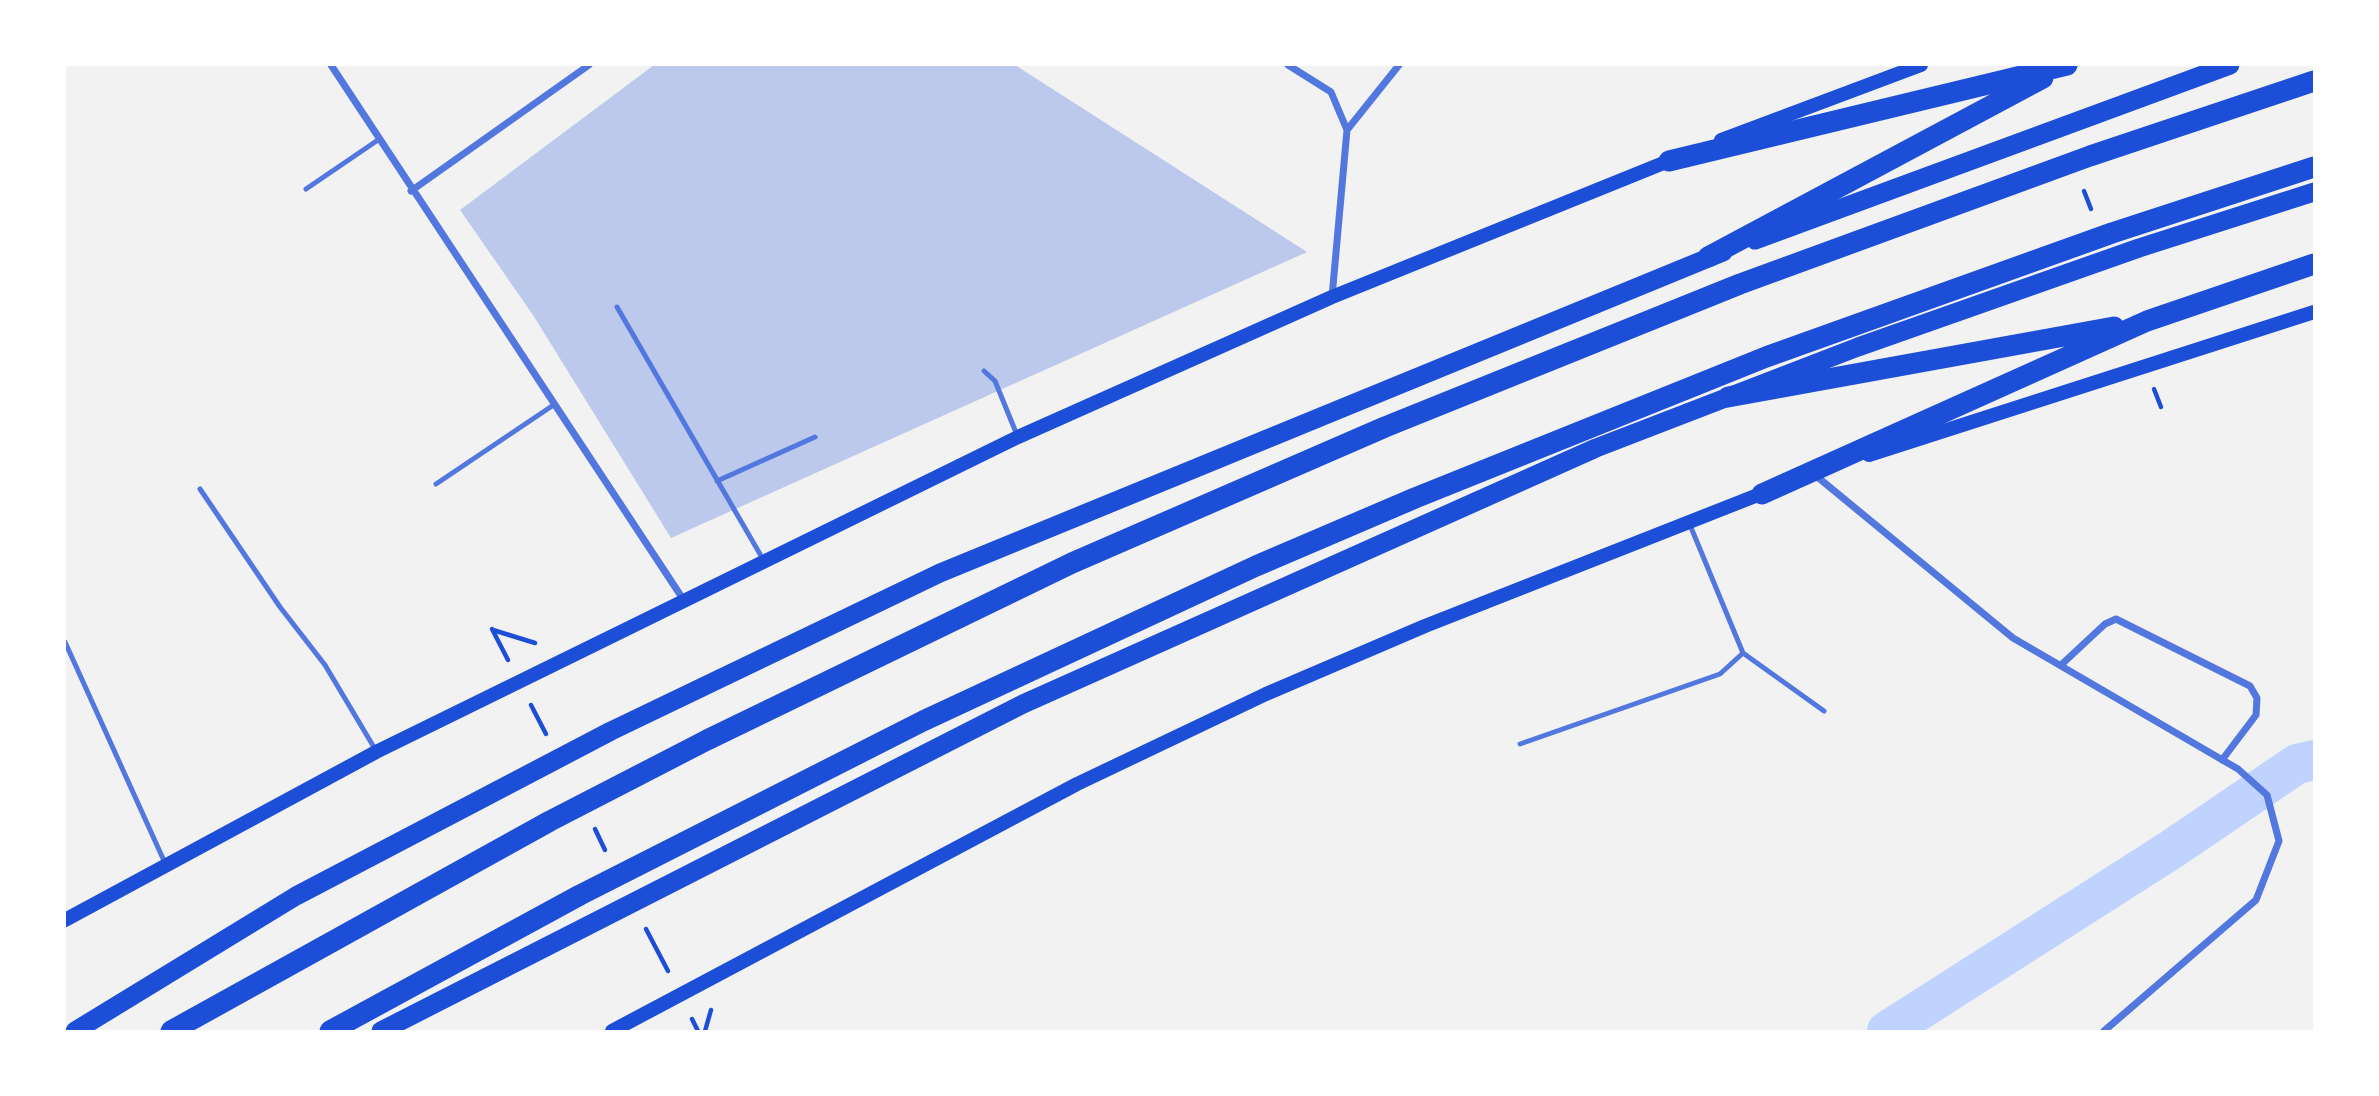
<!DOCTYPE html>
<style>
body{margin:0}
#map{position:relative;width:2379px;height:1096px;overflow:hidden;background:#f2f2f2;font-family:Quicksand,sans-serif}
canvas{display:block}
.frame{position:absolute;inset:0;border:66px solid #fff;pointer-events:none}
</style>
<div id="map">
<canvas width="2379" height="1096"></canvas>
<div class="frame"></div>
</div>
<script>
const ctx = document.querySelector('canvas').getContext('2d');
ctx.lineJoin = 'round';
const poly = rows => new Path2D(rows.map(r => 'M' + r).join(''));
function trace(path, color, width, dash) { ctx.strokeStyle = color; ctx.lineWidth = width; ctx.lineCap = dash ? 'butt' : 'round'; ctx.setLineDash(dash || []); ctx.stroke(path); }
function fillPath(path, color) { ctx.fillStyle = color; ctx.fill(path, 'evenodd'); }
trace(poly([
 [1887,1031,2172,849,2297,764,2314,760]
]), '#bfd3fe', 40);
fillPath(poly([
 [654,65,1015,65,1307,252,671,538,533,315,460,210]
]), '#bdc9ec');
trace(poly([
 [2084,191,2091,209],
 [2154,389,2161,407],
 [492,629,508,660],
 [493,630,535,643],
 [531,705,546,734],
 [595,829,605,850],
 [646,929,668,971],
 [692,1019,698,1031],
 [705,1031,711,1010]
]), '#1d4ed8', 4.5);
trace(poly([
 [306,189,378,140],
 [617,307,764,561],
 [984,371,995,381,1017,435],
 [717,481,815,437],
 [436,484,555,404],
 [200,489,280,607,325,665,375,749],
 [65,642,165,863],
 [1743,653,1824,711],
 [1520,744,1720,674,1743,653,1690,525]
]), '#5277de', 5);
trace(poly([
 [331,65,683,599],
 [1288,65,1331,92,1347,130,1332,297],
 [1347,130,1399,65],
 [411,191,589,65],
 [1815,475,2013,638,2238,769,2267,795,2279,841,2256,900,2104,1031],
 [2061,665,2105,624,2116,619,2250,686,2257,698,2256,715,2222,760]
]), '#5277de', 7);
trace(poly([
 [1721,140,1921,65],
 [1869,455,2314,312],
 [65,920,376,752,1018,437,1332,297,1676,158],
 [612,1031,1077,784,1266,694,1425,626,1768,491]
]), '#1d4ed8', 14);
trace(poly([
 [1755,240,2230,65],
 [75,1031,296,896,611,731,940,573,1723,252],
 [381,1031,1023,704,1596,448,1858,347,2139,248,2314,192]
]), '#1d4ed8', 19);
trace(poly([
 [1669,161,2067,65],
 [1708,257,2043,78],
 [1728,397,2114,327],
 [1762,494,2147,321,2314,264],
 [171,1031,550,821,707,740,1072,563,1385,427,1740,284,2090,156,2314,81],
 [330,1031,580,895,923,721,1256,566,1415,498,1766,357,2112,233,2314,167]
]), '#1d4ed8', 21);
</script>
